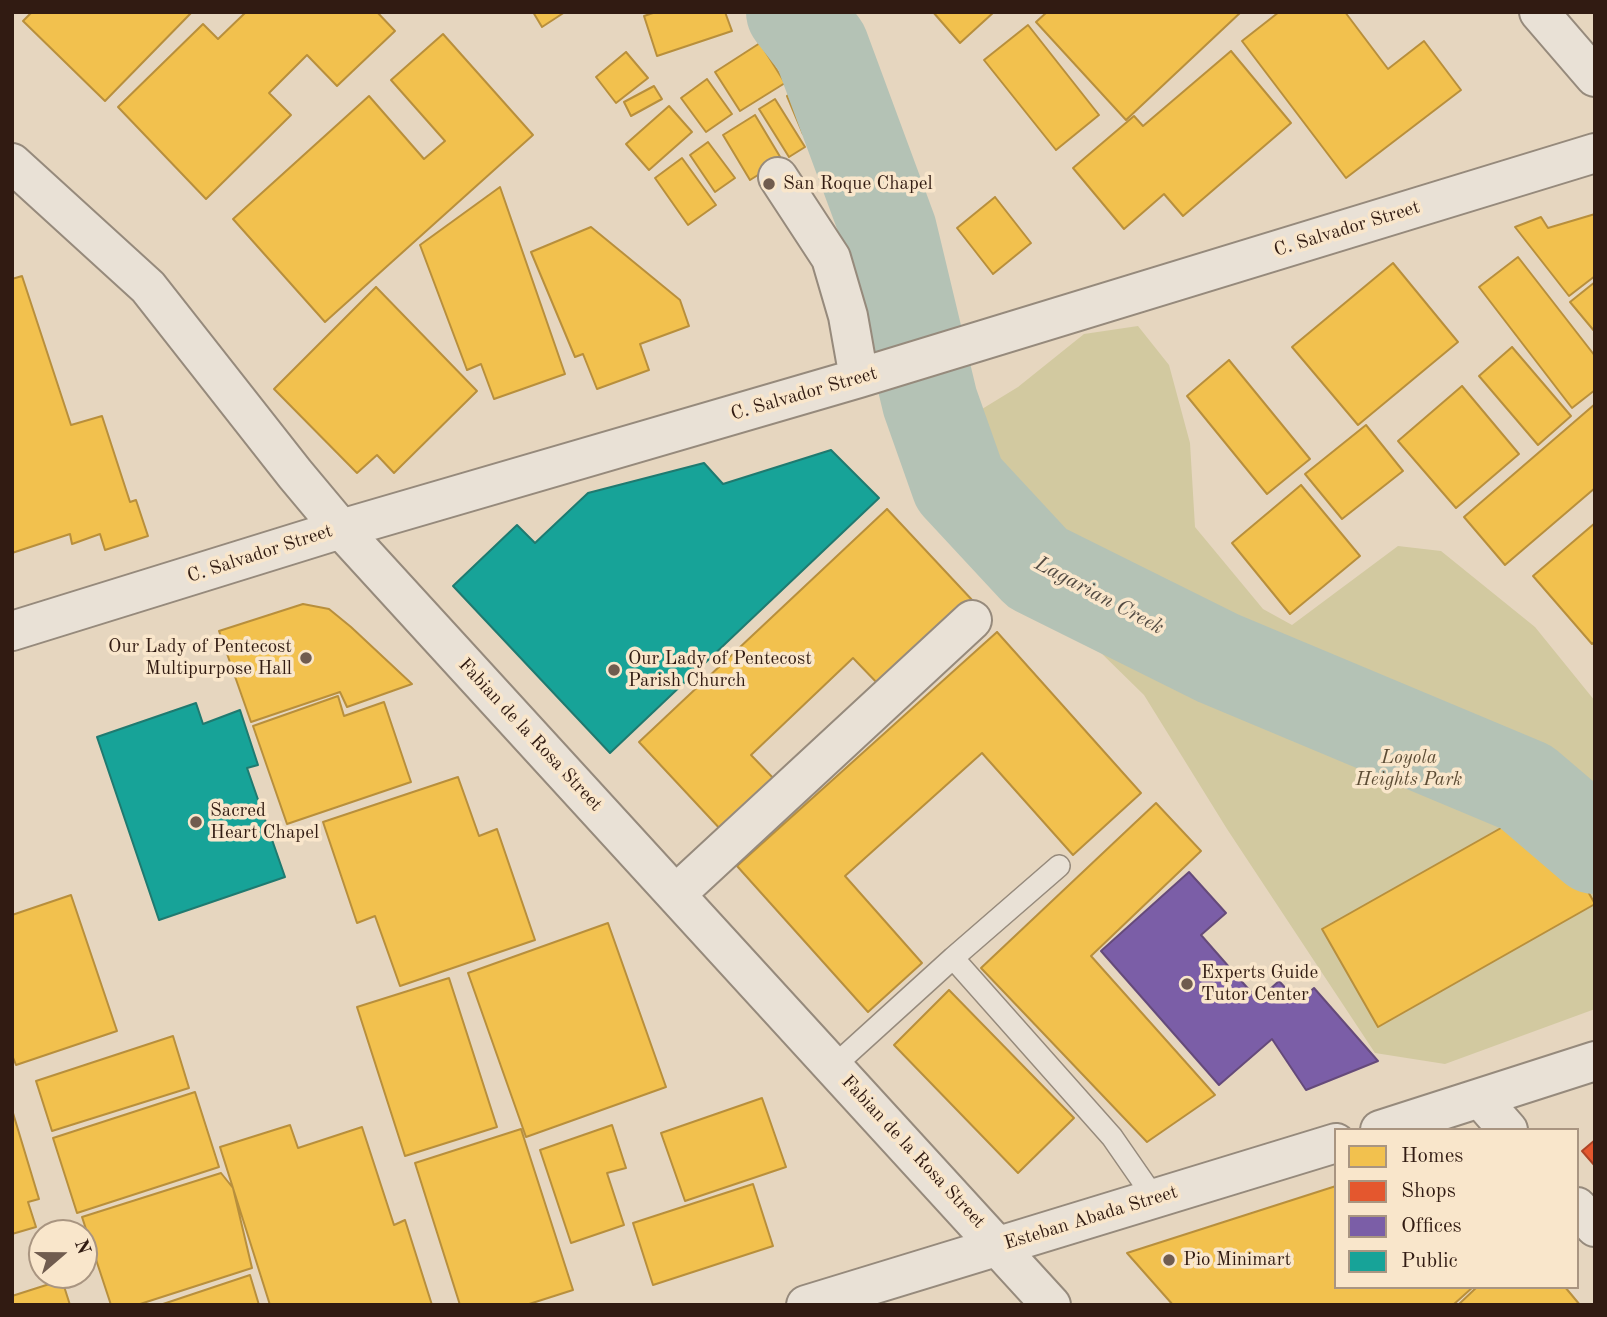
<!DOCTYPE html>
<style>
body{margin:0}
#map{position:relative;width:1607px;height:1317px;overflow:hidden;background:#e6d6bf;font-family:"Old Standard TT",serif}
canvas{display:block}
.frame{position:absolute;inset:0;border:14px solid #311b12;pointer-events:none}
.legend{position:absolute;left:1334px;top:1128px;width:245px;height:161px;box-sizing:border-box;background:#f9e6cb;border:2px solid #a99581;margin:0;padding:9px 12px;list-style:none;font-size:21px;color:#311b12}
.legend li{display:flex;align-items:center;gap:14px;height:35px}
.legend b{width:35px;border:2px solid #a99581}
.north{position:absolute;left:28px;top:1219px;width:70px;height:70px;box-sizing:border-box;background:#f9e6cb;border:2px solid #a99581;border-radius:50%;rotate:70deg;font-size:19px;font-weight:700;line-height:28px;text-align:center;color:#311b12}
.north::after{content:'';display:block;margin:auto;width:24px;height:32px;background:#705c4f;clip-path:polygon(50% 0,100% 100%,50% 72%,0 100%)}
</style>
<div id="map">
<canvas width="1607" height="1317"></canvas>
<div class="frame"></div>
<ul class="legend">
<li><b style="height:19px;background:#f2c14e"></b>Homes</li>
<li><b style="height:19px;background:#e4572e"></b>Shops</li>
<li><b style="height:19px;background:#7b5ea7"></b>Offices</li>
<li><b style="height:19px;background:#17a398"></b>Public</li>
</ul>
<div class="north">N</div>
</div>
<script>
const ctx = document.querySelector('canvas').getContext('2d');
ctx.lineJoin = 'round';
function fillPath(path, color) { ctx.fillStyle = color; ctx.fill(path, 'evenodd'); }
const poly = rows => new Path2D(rows.map(r => 'M' + r).join(''));
function trace(path, color, width, dash) { ctx.strokeStyle = color; ctx.lineWidth = width; ctx.lineCap = dash ? 'butt' : 'round'; ctx.setLineDash(dash || []); ctx.stroke(path); }
function drawText(font, color, halo, rows, align = 'center') {
  ctx.font = font + ' "Old Standard TT",serif'; ctx.lineWidth = 7; ctx.setLineDash([]); ctx.textBaseline = 'middle'; ctx.strokeStyle = halo; ctx.fillStyle = color; for (const [text, x, y, turn = 0] of rows) {
    ctx.save(); ctx.translate(x, y); ctx.rotate((+turn || 0) * Math.PI / 180); ctx.textAlign = isNaN(turn) ? turn : align; if (halo) ctx.strokeText(text, 0, 0); ctx.fillText(text, 0, 0); ctx.restore();
  }
}
fillPath(poly([
 [1138,326,1169,365,1190,443,1195,527,1263,609,1292,625,1398,546,1441,551,1535,627,1595,701,1595,1009,1445,1064,1375,1053,1227,829,1144,695,902,458,1018,387,1084,334]
]), '#d2c9a0');
const homes = poly([
 [32,12,192,12,105,101,23,21,32,12],
 [246,12,377,12,395,31,337,86,307,55,269,93,291,115,206,199,118,107,203,24,218,39,246,12],
 [533,12,565,12,542,27,533,12],
 [656,12,725,12,732,31,657,56,644,16,656,12],
 [933,12,994,12,960,43,933,12],
 [1047,12,1241,12,1126,120,1036,22,1047,12],
 [1279,12,1345,12,1388,69,1424,41,1461,90,1346,178,1242,41,1279,12],
 [1028,25,1099,115,1056,150,984,60,1028,25],
 [443,34,533,135,325,322,233,219,369,96,424,159,445,141,391,80,443,34],
 [760,43,785,83,740,111,715,72,760,43],
 [1231,51,1291,123,1183,216,1164,194,1124,229,1073,168,1134,116,1143,126,1231,51],
 [626,52,648,78,616,103,596,77,626,52],
 [707,79,732,114,706,132,681,98,707,79],
 [654,86,662,99,631,116,624,102,654,86],
 [803,89,819,128,803,134,787,96,803,89],
 [775,99,805,147,789,157,759,109,775,99],
 [669,106,692,132,649,170,626,144,669,106],
 [755,115,782,160,750,180,723,135,755,115],
 [708,142,735,178,715,192,690,155,708,142],
 [682,158,716,205,688,225,655,178,682,158],
 [500,187,565,374,494,399,481,364,467,370,420,245,500,187],
 [995,197,1031,243,993,274,957,228,995,197],
 [1595,214,1595,276,1569,296,1515,227,1541,217,1548,228,1595,214],
 [591,227,680,300,689,326,640,344,649,370,597,389,583,354,575,357,531,252,591,227],
 [1518,257,1595,356,1595,390,1572,408,1479,287,1518,257],
 [1393,263,1458,342,1358,425,1292,347,1393,263],
 [22,276,71,425,102,416,130,502,136,500,148,536,105,550,100,534,72,544,70,534,12,553,12,279,22,276],
 [1595,282,1595,332,1570,302,1595,282],
 [376,287,477,391,394,473,377,455,357,473,274,389,376,287],
 [1512,347,1571,416,1538,445,1479,376,1512,347],
 [1229,360,1310,459,1267,494,1187,396,1229,360],
 [1462,386,1519,454,1456,508,1398,441,1462,386],
 [1595,404,1595,488,1505,565,1464,517,1595,404],
 [1366,425,1403,471,1342,519,1305,474,1366,425],
 [1301,485,1360,556,1290,614,1232,543,1301,485],
 [887,509,973,601,881,687,853,658,751,755,776,781,723,832,639,742,887,509],
 [1595,523,1595,641,1592,644,1533,576,1595,523],
 [303,604,329,609,351,627,412,684,347,707,340,692,251,722,219,631,303,604],
 [997,632,1141,793,1073,855,982,753,845,876,922,963,868,1012,737,866,997,632],
 [338,696,344,716,384,702,411,782,287,824,253,726,338,696],
 [458,777,479,836,497,829,535,940,400,986,375,916,357,923,323,822,458,777],
 [1156,803,1201,851,1091,956,1215,1095,1147,1142,981,968,1156,803],
 [1540,806,1595,904,1378,1027,1322,929,1540,806],
 [71,895,117,1031,16,1065,12,1055,12,915,71,895],
 [608,923,666,1087,526,1137,468,973,608,923],
 [449,978,497,1127,405,1156,357,1007,449,978],
 [949,990,1074,1118,1018,1173,894,1045,949,990],
 [173,1036,189,1088,52,1131,36,1081,173,1036],
 [195,1092,219,1167,77,1213,53,1138,195,1092],
 [762,1098,786,1167,685,1201,661,1133,762,1098],
 [13,1113,39,1199,28,1202,36,1227,12,1234,13,1113],
 [290,1125,298,1148,362,1127,394,1225,405,1220,432,1305,270,1305,220,1147,290,1125],
 [612,1125,626,1168,607,1173,624,1225,571,1243,540,1150,612,1125],
 [521,1129,573,1290,526,1305,460,1305,415,1163,521,1129],
 [221,1173,233,1188,252,1268,137,1305,111,1305,82,1217,221,1173],
 [753,1184,773,1246,653,1285,633,1223,753,1184],
 [1336,1186,1336,1287,1473,1287,1453,1305,1173,1305,1127,1253,1336,1186],
 [250,1275,259,1305,160,1305,250,1275],
 [62,1280,70,1305,12,1305,12,1296,62,1280],
 [1477,1287,1565,1287,1580,1305,1458,1305,1477,1287]
]);
fillPath(homes, '#f2c14e');
trace(homes, '#b88f3c', 2);
const shops = poly([
 [1595,1140,1595,1166,1582,1151,1595,1140]
]);
fillPath(shops, '#e4572e');
trace(shops, '#ae4526', 2);
const offices = poly([
 [1189,872,1226,913,1201,935,1258,1000,1279,981,1298,1002,1314,988,1378,1061,1306,1090,1272,1039,1219,1085,1101,951,1189,872]
]);
fillPath(offices, '#7b5ea7');
trace(offices, '#654a7a', 2);
const public = poly([
 [831,450,879,498,610,753,453,586,517,525,535,543,588,493,704,463,723,484,831,450],
 [196,703,203,724,240,710,258,765,247,768,285,877,159,920,97,737,196,703]
]);
fillPath(public, '#17a398');
trace(public, '#1f7a70', 2);
trace(poly([
 [794,12,821,47,889,231,930,402,959,484,1037,568,1218,658,1526,787,1595,846]
]), '#b4c2b5', 96);
const service = poly([
 [1059,866,953,958,1112,1137,1155,1199],
 [834,1066,953,958]
]);
const minor = poly([
 [1539,12,1595,77],
 [12,163,148,287,295,474,341,529,1051,1305],
 [778,177,831,258,848,316,859,378],
 [12,631,341,529,859,378,1595,153],
 [676,894,972,620],
 [1481,1099,1508,1130],
 [1380,1130,1595,1061],
 [1577,1207,1595,1227],
 [806,1305,1336,1143]
]);
trace(service, '#968a7c', 24);
trace(minor, '#968a7c', 42);
trace(service, '#e9e1d6', 21);
trace(minor, '#e9e1d6', 38);
for (const [x, y, r, color] of [
 [769,184,7,"#705c4f"],
 [306,658,7,"#705c4f"],
 [614,670,7,"#705c4f"],
 [196,822,7,"#705c4f"],
 [1187,984,7,"#705c4f"],
 [1169,1260,7,"#705c4f"]
]) { const dot = new Path2D(); dot.arc(x, y, r, 0, 2 * Math.PI); ctx.fillStyle = color; ctx.fill(dot); trace(dot, '#f9e6cb', 2.5); }
drawText('19px', '#311b12', '#f9e6cb', [
 ["San Roque Chapel",783,184],
 ["Our Lady of Pentecost",292,647,"right"],
 ["Multipurpose Hall",292,669,"right"],
 ["Our Lady of Pentecost",628,659],
 ["Parish Church",628,681],
 ["Sacred",210,811],
 ["Heart Chapel",210,833],
 ["Experts Guide",1201,973],
 ["Tutor Center",1201,995],
 ["Pio Minimart",1183,1260]
], 'left');
drawText('19px', '#311b12', '#f9e6cb', [
 ["C. Salvador Street",1347,229,-17],
 ["C. Salvador Street",804,394,-16],
 ["C. Salvador Street",260,554,-18],
 ["Fabian de la Rosa Street",530,735,47],
 ["Fabian de la Rosa Street",913,1152,47],
 ["Esteban Abada Street",1091,1218,-17]
]);
drawText('italic 19px', '#5c4c35', '#f9e6cb', [
 ["Loyola",1409,758],
 ["Heights Park",1409,780]
]);
drawText('italic 21px', '#524a42', '#f9e6cb', [
 ["Lagarian Creek",1099,596,28]
]);
</script>
